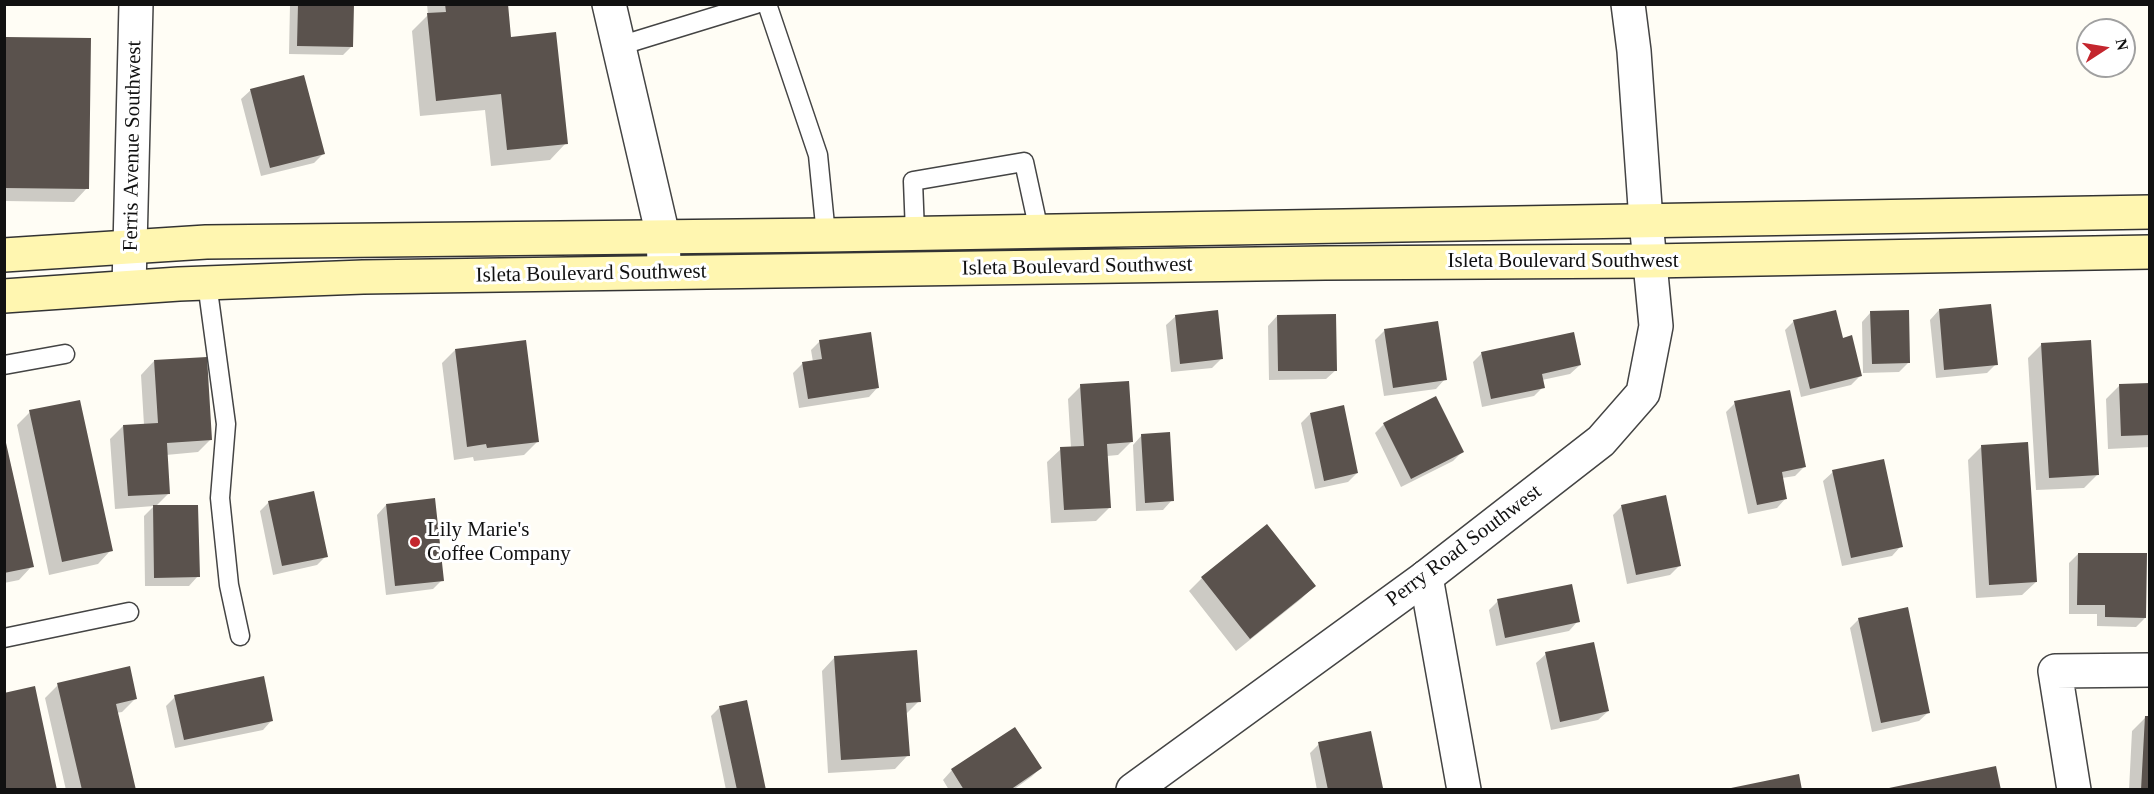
<!DOCTYPE html>
<style>
body{margin:0}
#map{position:relative;width:2154px;height:794px;overflow:hidden;background:#fffdf5;font-family:"Times New Roman",serif}
canvas{display:block}
.frame{position:absolute;inset:0;border:6px solid #111;pointer-events:none}
.north{position:absolute;left:2076px;top:18px;width:60px;height:60px;box-sizing:border-box;background:#fff;border:2px solid #a0a0a0;border-radius:50%;rotate:78deg;font-size:16px;font-weight:700;line-height:24px;text-align:center;color:#111}
.north::after{content:'';display:block;margin:auto;width:21px;height:27px;background:#c4262e;clip-path:polygon(50% 0,100% 100%,50% 72%,0 100%)}
</style>
<div id="map">
<canvas width="2154" height="794"></canvas>
<div class="frame"></div>
<div class="north">N</div>
</div>
<script>
const ctx = document.querySelector('canvas').getContext('2d');
ctx.lineJoin = 'round';
function fillPath(path, color) { ctx.fillStyle = color; ctx.fill(path, 'evenodd'); }
const poly = rows => new Path2D(rows.map(r => 'M' + r).join(''));
function trace(path, color, width, dash) { ctx.strokeStyle = color; ctx.lineWidth = width; ctx.lineCap = dash ? 'butt' : 'round'; ctx.setLineDash(dash || []); ctx.stroke(path); }
function drawText(font, color, halo, rows, align = 'center') {
  ctx.font = font + ' "Times New Roman",serif'; ctx.lineWidth = 6; ctx.setLineDash([]); ctx.textBaseline = 'middle'; ctx.strokeStyle = halo; ctx.fillStyle = color; for (const [text, x, y, turn = 0] of rows) {
    ctx.save(); ctx.translate(x, y); ctx.rotate((+turn || 0) * Math.PI / 180); ctx.textAlign = isNaN(turn) ? turn : align; if (halo) ctx.strokeText(text, 0, 0); ctx.fillText(text, 0, 0); ctx.restore();
  }
}
fillPath(poly([
 [290,4,353,4,352,46,343,55,289,54],
 [427,4,526,4,506,6,510,38,566,143,550,160,491,166,485,110,420,116,412,31,428,15],
 [6,38,87,188,74,202,4,201],
 [251,90,323,154,314,163,261,176,241,99],
 [1939,310,1996,364,1987,373,1936,378,1930,320],
 [1871,312,1908,363,1899,372,1863,373,1862,322],
 [1176,316,1221,359,1212,368,1171,372,1166,325],
 [1277,316,1336,370,1326,379,1269,380,1268,326],
 [1794,321,1842,340,1860,376,1851,385,1801,397,1785,330],
 [1384,331,1445,379,1436,389,1384,396,1375,340],
 [820,341,878,387,869,397,799,408,793,373,802,364,813,362,811,350],
 [2042,344,2097,475,2084,488,2036,490,2028,358],
 [455,350,537,442,524,455,474,461,473,457,454,460,442,363],
 [1482,353,1580,365,1570,374,1542,380,1543,387,1534,396,1482,407,1473,362],
 [154,361,211,439,198,452,166,455,169,493,155,507,198,576,189,586,145,586,144,516,154,506,115,509,110,439,123,426,144,425,141,375],
 [2150,384,2150,447,2108,449,2106,399,2119,386],
 [1081,386,1132,441,1118,455,1107,456,1110,507,1096,521,1051,523,1047,462,1061,449,1071,448,1068,399],
 [1735,403,1805,466,1795,476,1782,478,1786,498,1777,508,1748,514,1726,412],
 [30,412,111,550,98,564,49,575,17,425],
 [1310,414,1357,473,1348,482,1315,489,1301,423],
 [1384,424,1462,452,1453,461,1401,487,1375,433],
 [1142,435,1172,500,1163,510,1136,511,1133,445],
 [4,437,32,566,19,580,4,583],
 [1981,447,2036,582,2022,595,1976,598,1968,460],
 [1833,472,1901,546,1892,556,1842,566,1823,481],
 [269,502,326,556,317,565,273,575,260,511],
 [386,505,442,580,433,589,386,595,377,515],
 [1622,506,1680,565,1670,575,1627,584,1613,515],
 [2078,554,2145,618,2136,627,2097,626,2097,614,2069,614,2069,563],
 [1202,578,1314,586,1301,599,1236,651,1189,591],
 [1498,601,1578,621,1569,631,1496,646,1489,610],
 [1859,619,1929,712,1919,721,1872,732,1850,628],
 [1546,654,1608,711,1598,720,1551,730,1536,663],
 [835,657,919,701,905,715,908,755,895,769,828,773,822,671],
 [58,685,136,698,122,712,116,713,134,790,66,790,45,698],
 [175,697,272,720,263,730,175,748,166,706],
 [720,707,765,790,726,790,711,716],
 [2145,718,2150,790,2129,790,2132,731],
 [1015,729,1041,768,1031,777,1013,790,949,790,943,780,952,770],
 [1319,744,1381,787,1379,790,1317,790,1310,753]
]), '#0003');
fillPath(poly([
 [298,4,354,4,353,47,297,46],
 [445,4,508,4,511,37,556,32,568,144,507,150,501,94,436,101,427,13,446,12],
 [5,37,91,38,89,189,4,188],
 [304,75,325,154,270,168,250,89],
 [1991,304,1998,365,1944,370,1939,309],
 [1218,310,1223,359,1180,364,1175,315],
 [1836,310,1843,338,1852,335,1862,376,1810,389,1793,320],
 [1909,310,1910,363,1872,364,1870,311],
 [1336,314,1337,371,1278,371,1277,315],
 [1438,321,1447,380,1393,388,1384,329],
 [871,332,879,388,808,399,802,362,822,359,819,340],
 [1574,332,1581,365,1542,374,1545,388,1491,399,1481,352],
 [526,340,539,442,487,448,486,444,467,447,455,349],
 [2091,340,2099,475,2049,478,2041,343],
 [207,357,212,440,167,443,170,494,128,496,123,425,158,423,154,360],
 [1129,381,1133,442,1107,444,1111,508,1064,510,1060,447,1084,446,1080,384],
 [2150,383,2150,435,2121,436,2119,384],
 [1790,390,1806,467,1782,472,1787,499,1757,505,1734,401],
 [1436,396,1464,452,1411,479,1383,423],
 [80,400,113,551,62,562,29,410],
 [1344,405,1358,473,1324,481,1310,413],
 [1170,432,1174,501,1145,503,1141,434],
 [4,434,34,567,4,573],
 [2028,442,2037,582,1989,585,1981,445],
 [1884,459,1903,547,1851,558,1832,470],
 [314,491,328,557,282,566,268,501],
 [1666,495,1681,566,1636,575,1621,505],
 [435,498,444,581,395,586,386,504],
 [153,505,198,505,200,577,154,578],
 [1267,524,1316,586,1250,639,1201,577],
 [2078,553,2147,553,2146,618,2105,617,2105,605,2077,605],
 [1572,584,1580,622,1505,638,1497,599],
 [1908,607,1930,713,1881,723,1858,618],
 [1594,642,1609,711,1560,722,1545,652],
 [917,650,921,702,906,703,910,756,841,760,834,656],
 [130,666,137,699,116,704,136,790,82,790,57,683],
 [264,676,273,721,184,740,174,695],
 [35,686,57,790,4,790,4,693],
 [747,700,766,790,737,790,719,706],
 [2145,716,2150,716,2150,790,2141,790],
 [1015,727,1042,768,1010,790,964,790,951,769],
 [1371,731,1383,788,1373,790,1328,790,1318,742],
 [1996,766,2001,790,1889,790,1889,788],
 [1799,774,1802,790,1731,790,1731,788]
]), '#5a524d');
const service = poly([
 [767,4,818,155,826,235],
 [619,46,756,4],
 [915,233,913,181,1024,162,1039,231],
 [207,283,226,424,220,498,229,585,240,636],
 [4,365,65,354],
 [4,638,129,612]
]);
const minor = poly([
 [609,4,663,236,664,263],
 [1628,4,1634,51,1646,221],
 [129,287,136,4],
 [1426,577,1464,790],
 [2074,790,2055,671,2150,670]
]);
const tertiary = poly([
 [1133,790,1426,577,1601,441,1643,393,1656,326,1646,221]
]);
const secondary = poly([
 [4,255,206,242,826,235,2150,212],
 [4,296,179,284,363,277,1325,263,1649,261,2150,252]
]);
trace(service, '#444', 21);
trace(minor, '#444', 36);
trace(tertiary, '#444', 36);
trace(secondary, '#333', 36);
trace(service, '#fff', 18);
trace(minor, '#fff', 33);
trace(tertiary, '#fff', 33);
trace(secondary, '#fff6b0', 33);
for (const [x, y, r, color] of [
 [415,542,6,"#c4262e"]
]) { const dot = new Path2D(); dot.arc(x, y, r, 0, 2 * Math.PI); ctx.fillStyle = color; ctx.fill(dot); trace(dot, '#fff', 2); }
drawText('21px', '#111', '#fff', [
 ["Ferris Avenue Southwest",133,146,-89],
 ["Isleta Boulevard Southwest",1563,261],
 ["Isleta Boulevard Southwest",1077,267,-1],
 ["Isleta Boulevard Southwest",591,274,-1],
 ["Perry Road Southwest",1464,546,-37]
]);
drawText('21px', '#111', '#fff', [
 ["Lily Marie's",427,530],
 ["Coffee Company",427,554]
], 'left');
</script>
